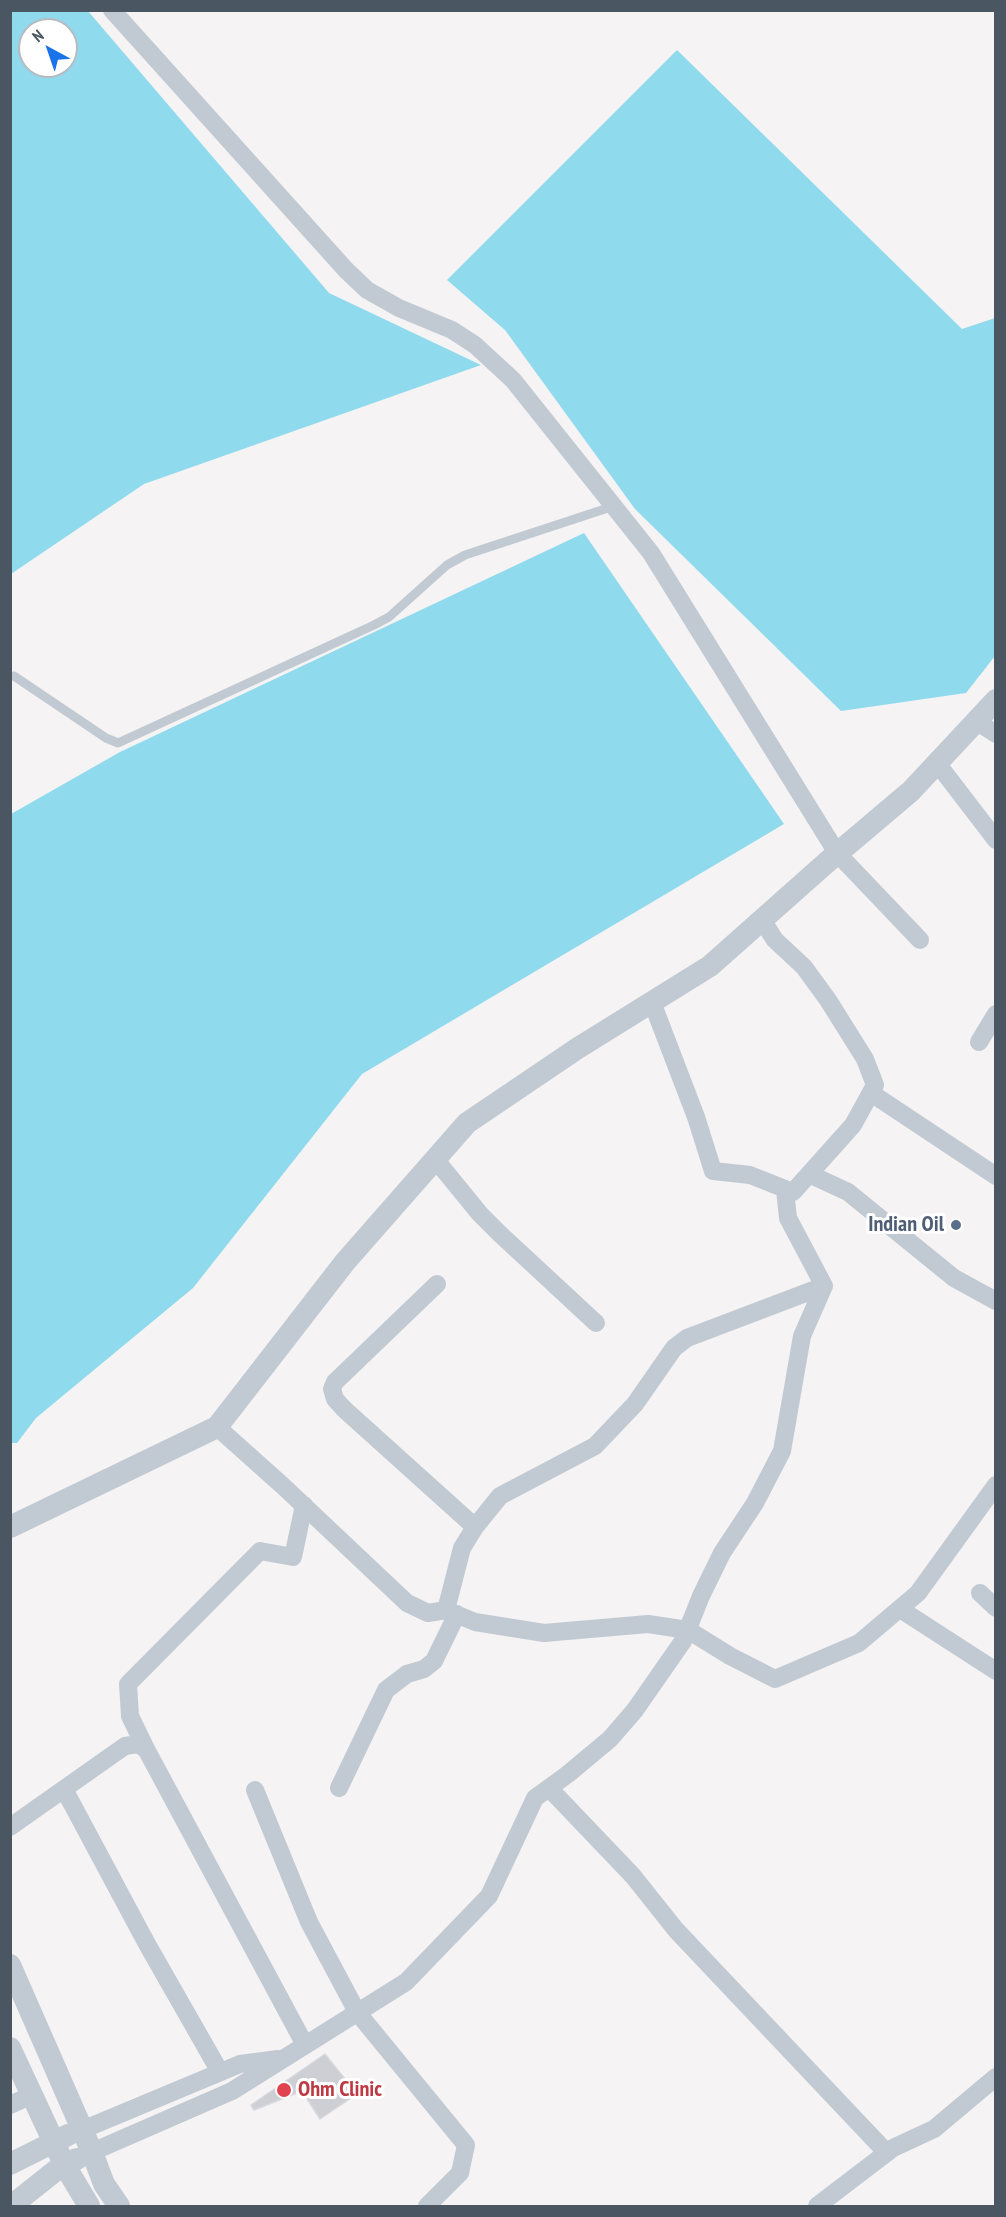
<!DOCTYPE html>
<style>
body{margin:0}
#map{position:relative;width:1006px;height:2217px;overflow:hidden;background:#f5f3f3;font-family:"PT Sans Narrow",sans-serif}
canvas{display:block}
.frame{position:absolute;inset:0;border:12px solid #4a5661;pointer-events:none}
.north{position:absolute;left:18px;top:18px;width:60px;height:60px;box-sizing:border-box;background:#fff;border:2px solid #b7bbc0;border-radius:50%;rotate:320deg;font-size:16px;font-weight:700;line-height:24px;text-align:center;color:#4a5661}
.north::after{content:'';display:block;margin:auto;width:21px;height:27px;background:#1a73e8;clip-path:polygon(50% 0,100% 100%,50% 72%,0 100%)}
</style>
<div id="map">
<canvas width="1006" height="2217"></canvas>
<div class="frame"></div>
<div class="north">N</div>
</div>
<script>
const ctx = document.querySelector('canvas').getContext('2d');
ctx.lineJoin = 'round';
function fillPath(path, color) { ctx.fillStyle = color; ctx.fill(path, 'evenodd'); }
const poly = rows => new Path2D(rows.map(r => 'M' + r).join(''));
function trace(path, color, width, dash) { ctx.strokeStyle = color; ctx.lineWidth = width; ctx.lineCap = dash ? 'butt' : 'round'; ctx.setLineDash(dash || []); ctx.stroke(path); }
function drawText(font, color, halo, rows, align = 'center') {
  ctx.font = font + ' "PT Sans Narrow",sans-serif'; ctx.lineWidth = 6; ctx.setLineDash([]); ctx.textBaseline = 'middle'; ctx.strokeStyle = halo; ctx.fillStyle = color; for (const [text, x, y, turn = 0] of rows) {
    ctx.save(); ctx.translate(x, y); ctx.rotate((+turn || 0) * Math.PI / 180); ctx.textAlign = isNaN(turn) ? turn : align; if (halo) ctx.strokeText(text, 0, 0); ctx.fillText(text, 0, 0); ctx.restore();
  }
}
fillPath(poly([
 [11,10,88,11,329,293,481,365,144,484,11,574],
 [30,30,66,30,66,66,30,66],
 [677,50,962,329,995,318,995,656,966,693,841,711,635,509,505,330,447,280],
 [584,533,784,824,362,1074,193,1288,36,1418,17,1443,11,1443,11,814,120,752]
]), '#90daee');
const building = poly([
 [325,2054,357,2094,320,2119,302,2091,254,2110,251,2105,325,2054]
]);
fillPath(building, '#cdcfd5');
trace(building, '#d7d9de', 1.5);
trace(poly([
 [14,676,106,738,118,743,374,625,389,617,447,565,465,555,614,506]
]), '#c1cad2', 9);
trace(poly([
 [112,10,346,270,367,290,399,308,452,330,475,345,513,380,651,553,837,853,920,940],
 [976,721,996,734],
 [937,763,996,840],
 [652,1002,696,1117,713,1171,750,1175,793,1192,853,1125,875,1085,865,1059,828,1000,804,967,775,940,762,920],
 [979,1042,996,1014],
 [871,1093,996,1176],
 [435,1159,480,1214,500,1234,596,1323],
 [809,1174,848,1192,954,1278,996,1301],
 [437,1284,335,1382,332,1389,335,1399,344,1409,475,1527],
 [824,1286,687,1338,674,1348,635,1404,595,1446,500,1496,475,1527,462,1548,446,1610,475,1622,544,1633,648,1624,688,1630,730,1656,775,1679,859,1643,918,1593,996,1485],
 [217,1427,283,1486,407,1603,428,1613,446,1610],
 [980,1593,996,1608],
 [900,1609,996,1671],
 [146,1749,130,1716,128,1684,260,1551,293,1557,304,1505],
 [339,1788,386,1690,407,1674,424,1669,434,1661,457,1614],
 [549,1788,633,1876,676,1930,887,2153],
 [64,1789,147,1944,220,2072],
 [255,1790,309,1922,357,2012,466,2145,460,2173,427,2206],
 [10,1827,125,1746,138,1744,146,1749,305,2045],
 [10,2105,32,2095],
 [82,2130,240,2064,278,2059],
 [92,2152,232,2091,406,1982,489,1896,535,1798,568,1774,610,1739,635,1710,683,1641,701,1596,722,1553,755,1503,782,1451,802,1336,824,1286,788,1218,785,1190],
 [817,2206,893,2148,934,2129,996,2077]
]), '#c1cad2', 18);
trace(poly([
 [10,1527,217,1427,345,1262,467,1123,578,1048,710,966,826,863,911,791,996,700],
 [10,1965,92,2152,104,2184,119,2206],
 [10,2048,64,2164,89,2206],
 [10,2164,68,2135],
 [11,2206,64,2164,77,2159]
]), '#c1cad2', 22);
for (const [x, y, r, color] of [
 [956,1225,6,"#5c6f8a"],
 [284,2090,8,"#e0444e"]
]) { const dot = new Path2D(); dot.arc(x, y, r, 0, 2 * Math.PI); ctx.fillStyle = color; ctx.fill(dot); trace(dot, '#fff', 2); }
drawText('bold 22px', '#4e5e75', '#fff', [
 ["Indian Oil",944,1225]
], 'right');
drawText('bold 22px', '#be3a42', '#fff', [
 ["Ohm Clinic",298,2090]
], 'left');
</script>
